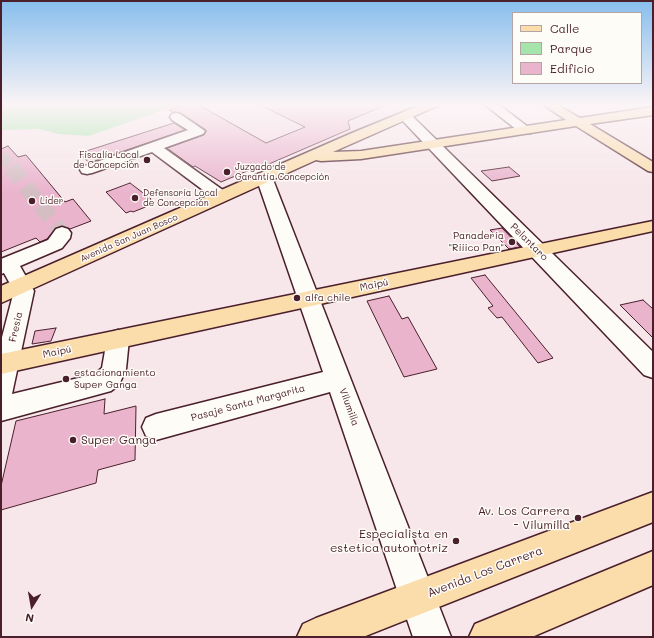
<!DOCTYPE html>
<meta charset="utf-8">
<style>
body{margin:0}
#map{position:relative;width:654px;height:638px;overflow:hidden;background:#f7e6ea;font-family:Mali,sans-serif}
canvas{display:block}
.frame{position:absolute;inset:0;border:2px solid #4a1f2b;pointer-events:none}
.legend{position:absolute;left:512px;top:12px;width:130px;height:72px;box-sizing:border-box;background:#fdfcf7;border:1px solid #b5a4a5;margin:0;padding:5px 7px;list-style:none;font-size:12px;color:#4a1f2b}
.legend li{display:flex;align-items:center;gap:8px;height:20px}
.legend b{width:20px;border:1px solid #b5a4a5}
.north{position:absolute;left:12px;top:586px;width:40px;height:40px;-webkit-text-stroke:3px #fdfcf7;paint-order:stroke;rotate:191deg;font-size:11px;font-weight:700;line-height:16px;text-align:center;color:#4a1f2b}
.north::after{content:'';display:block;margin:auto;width:14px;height:18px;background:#4a1f2b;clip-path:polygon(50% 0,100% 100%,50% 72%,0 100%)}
</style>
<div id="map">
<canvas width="654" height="638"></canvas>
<div class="frame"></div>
<ul class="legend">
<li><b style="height:5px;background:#faddab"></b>Calle</li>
<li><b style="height:11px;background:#a5e4ab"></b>Parque</li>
<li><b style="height:11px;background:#eab4cd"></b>Edificio</li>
</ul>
<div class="north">N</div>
</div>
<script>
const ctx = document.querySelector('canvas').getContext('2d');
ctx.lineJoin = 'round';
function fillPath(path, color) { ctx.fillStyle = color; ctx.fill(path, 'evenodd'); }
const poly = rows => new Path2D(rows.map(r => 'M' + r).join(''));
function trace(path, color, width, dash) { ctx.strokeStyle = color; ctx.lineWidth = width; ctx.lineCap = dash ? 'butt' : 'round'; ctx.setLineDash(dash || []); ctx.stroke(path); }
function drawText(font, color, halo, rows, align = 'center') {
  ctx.font = font + ' Mali,sans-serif'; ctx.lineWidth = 3; ctx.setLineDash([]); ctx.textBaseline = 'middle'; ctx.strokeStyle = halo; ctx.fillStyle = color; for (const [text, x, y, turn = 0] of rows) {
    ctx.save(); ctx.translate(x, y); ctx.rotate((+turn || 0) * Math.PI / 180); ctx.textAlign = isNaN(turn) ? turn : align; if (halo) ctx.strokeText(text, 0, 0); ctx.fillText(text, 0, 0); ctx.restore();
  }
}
fillPath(poly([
 [176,104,398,104,408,111,261,167,163,108]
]), '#f3d7e1');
fillPath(poly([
 [1,104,180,104,89,136,58,134,39,129,1,130]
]), '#a5e4ab');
const building = poly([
 [188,104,197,104,266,143,305,127,258,104,388,104,348,121,350,129,262,167,259,166,221,182,195,166,193,167,167,148,204,135,206,132,206,130,181,113,173,112,169,110,188,104],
 [174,123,185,130,89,163,80,153,174,123],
 [8,146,18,157,26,155,65,202,73,199,91,221,70,229,62,226,56,228,47,239,40,242,36,238,1,252,1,149,8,146],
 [509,167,520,176,492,181,481,171,509,167],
 [130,183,151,199,148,206,133,212,131,211,126,213,106,192,130,183],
 [502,228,520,247,509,249,490,230,502,228],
 [485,275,553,358,538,363,502,317,497,318,488,308,493,306,471,278,485,275],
 [389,296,402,319,408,317,437,369,404,377,367,301,389,296],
 [643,300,653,309,653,338,620,305,643,300],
 [56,328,51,341,32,344,35,331,56,328],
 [105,399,104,414,136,406,135,460,98,470,96,483,1,510,1,486,16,421,105,399]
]);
fillPath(building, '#eab4cd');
trace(building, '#4a1f2b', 1);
trace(poly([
 [1,155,12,168]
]), '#d4bec4', 13, [13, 6]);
trace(poly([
 [11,167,62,233]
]), '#d4bec4', 16, [16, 8]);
const minor = poly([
 [484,104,498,104,532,130,531,133,521,133,484,104],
 [405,112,409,113,653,352,653,378,644,375,401,119,399,116,401,113,405,112],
 [176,113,180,114,205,131,203,134,164,148,227,193,229,196,227,199,221,201,215,199,152,152,92,173,87,174,82,173,80,170,82,167,188,130,172,120,170,117,172,114,176,113],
 [264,172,269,174,272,177,451,637,413,637,330,392,156,440,146,436,142,427,146,418,156,414,323,372,256,177,259,174,264,172],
 [62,227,68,229,71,233,70,238,62,248,20,266,34,291,12,394,95,374,102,368,107,339,110,333,118,330,126,333,129,339,126,369,119,385,111,391,1,421,1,341,14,291,4,273,1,274,1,259,48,240,56,229,62,227]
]);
const major = poly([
 [423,104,439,104,437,106,333,152,361,151,566,120,542,104,556,104,580,118,653,107,653,115,590,124,653,162,653,172,648,171,576,126,361,159,321,161,316,160,1,303,1,286,352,133,423,104],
 [653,221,653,231,1,374,1,354,653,221],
 [653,492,653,522,363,637,297,637,303,624,316,618,653,492],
 [653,551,653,585,532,637,469,637,475,624,653,551]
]);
trace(minor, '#4a1f2b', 3);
trace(major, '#4a1f2b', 3);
fillPath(minor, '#fdfcf7');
fillPath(major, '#faddab');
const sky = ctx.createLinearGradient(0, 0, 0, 193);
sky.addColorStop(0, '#87beed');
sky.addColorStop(0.54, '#fbf4f6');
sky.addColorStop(1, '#fbf4f600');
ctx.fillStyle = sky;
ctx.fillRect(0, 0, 654, 193);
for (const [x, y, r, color] of [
 [147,160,4,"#4a1f2b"],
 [227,172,4,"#4a1f2b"],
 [135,198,4,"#4a1f2b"],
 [32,201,4,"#4a1f2b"],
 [512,242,4,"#4a1f2b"],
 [297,298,4,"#4a1f2b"],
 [66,379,4,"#4a1f2b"],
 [73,440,4,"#4a1f2b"],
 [578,518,4,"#4a1f2b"],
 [456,541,4,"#4a1f2b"]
]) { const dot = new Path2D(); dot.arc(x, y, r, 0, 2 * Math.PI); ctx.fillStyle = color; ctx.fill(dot); trace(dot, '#fdfcf7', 1.5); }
drawText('9px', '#4a1f2b', '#fdfcf7', [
 ["Fiscalía Local",139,155,"right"],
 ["de Concepción",139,165,"right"],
 ["Juzgado de",235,167],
 ["Garantía Concepción",235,177],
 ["Defensoría Local",143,193],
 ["de Concepción",143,203],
 ["Lider",40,201]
], 'left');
drawText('9px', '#4a1f2b', '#fdfcf7', [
 ["Avenida San Juan Bosco",129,238,-24]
]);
drawText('10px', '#4a1f2b', '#fdfcf7', [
 ["Panadería",504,236,"right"],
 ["\"Riiico Pan\"",504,248,"right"],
 ["alfa chile",305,298],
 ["estacionamiento",74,373],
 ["Super Ganga",74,385]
], 'left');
drawText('10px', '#4a1f2b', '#fdfcf7', [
 ["Pelantaro",529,242,45],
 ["Maipú",374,285,-12],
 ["Fresia",16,327,-77],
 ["Maipú",57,352,-12],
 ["Pasaje Santa Margarita",248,403,-15],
 ["Vilumilla",349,407,70]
]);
drawText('12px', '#4a1f2b', '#fdfcf7', [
 ["Super Ganga",81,440,"left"],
 ["Av. Los Carrera",570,511],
 ["- Vilumilla",570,525],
 ["Especialista en",448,534],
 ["estetica automotriz",448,548]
], 'right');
drawText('12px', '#4a1f2b', '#fdfcf7', [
 ["Avenida Los Carrera",485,572,-21]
]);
</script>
